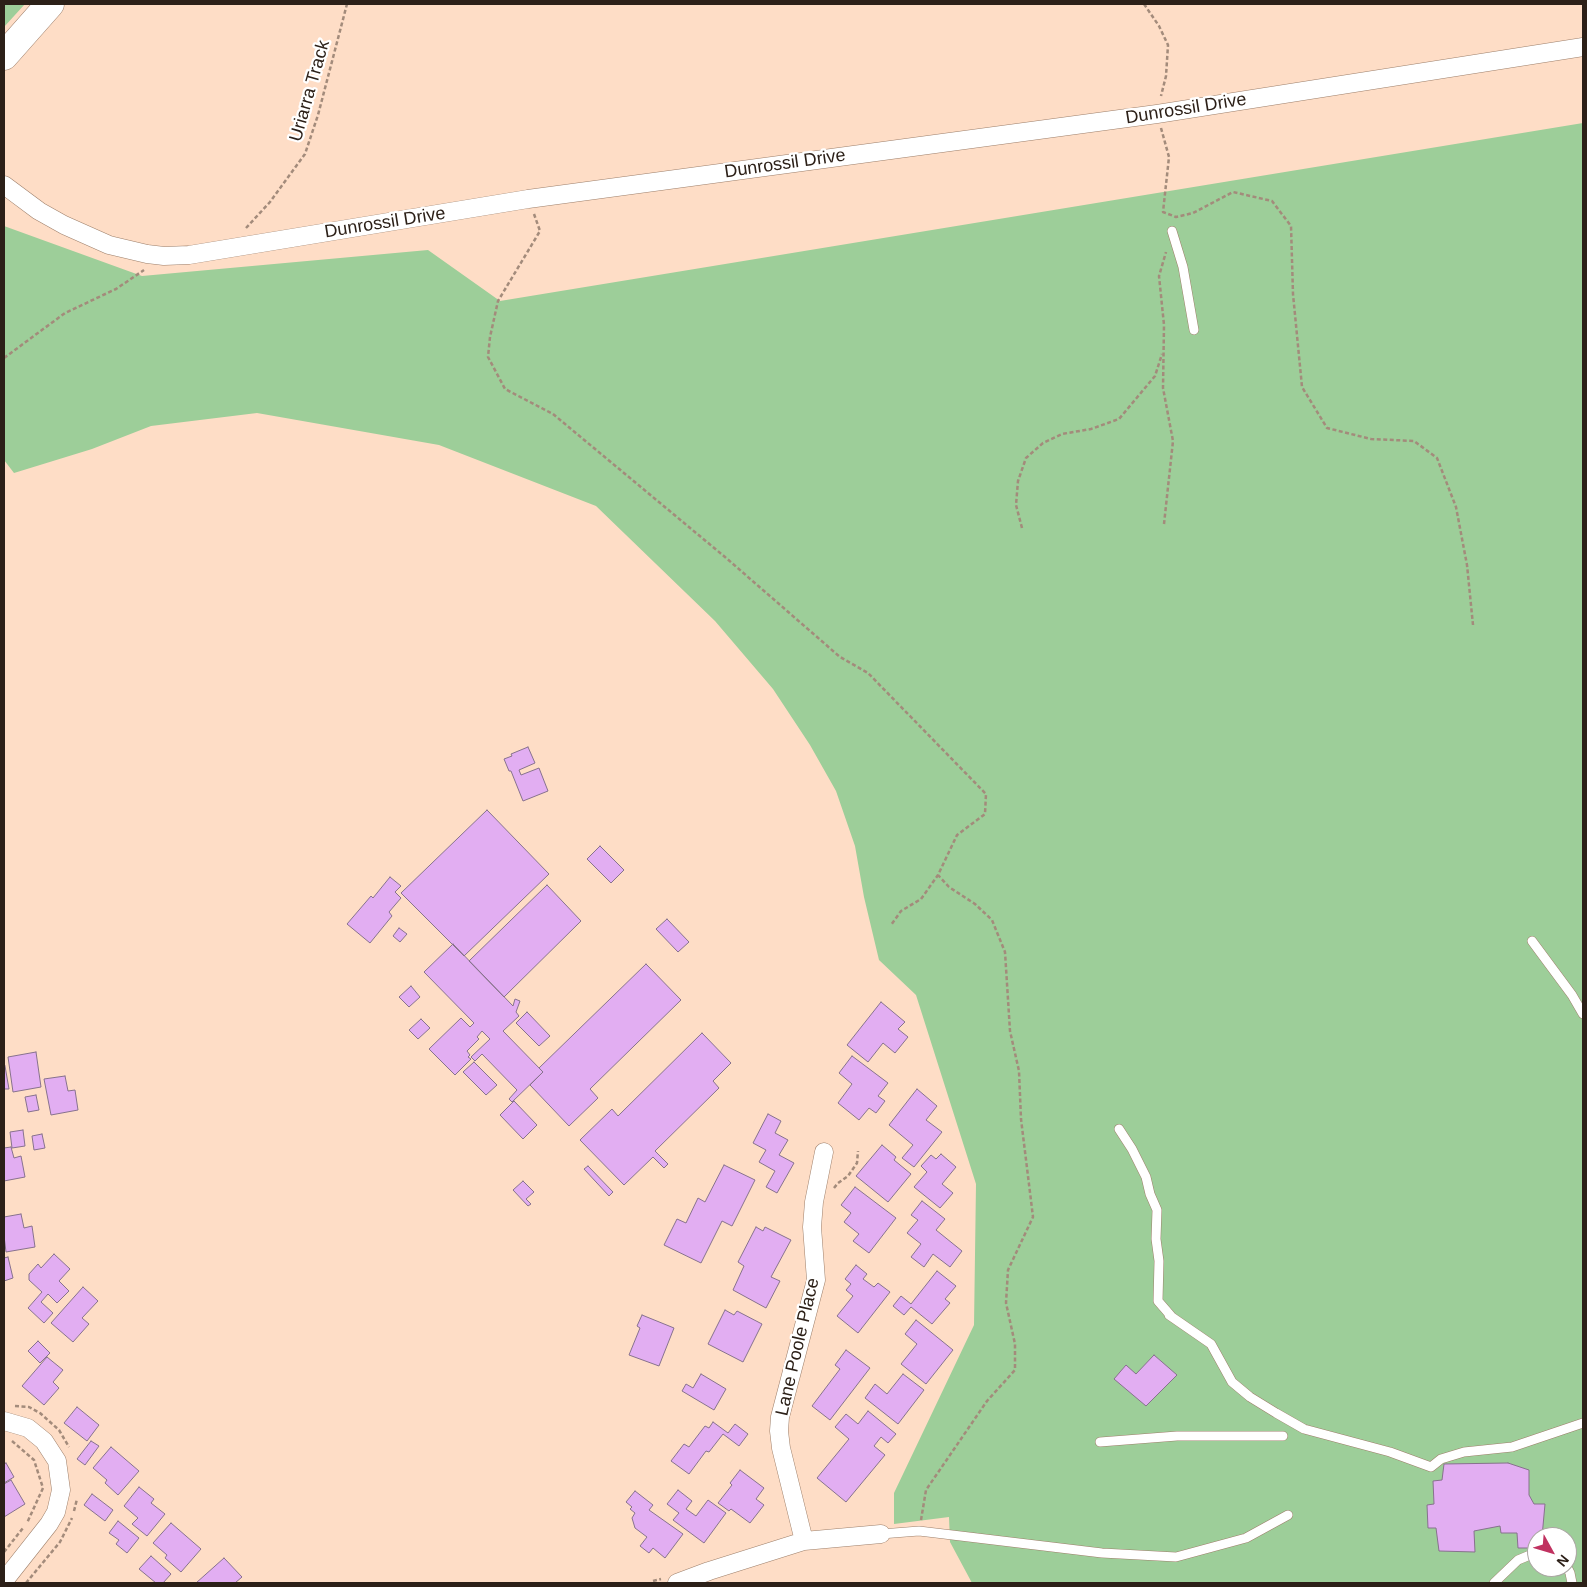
<!DOCTYPE html>
<style>
body{margin:0}
#map{position:relative;width:1587px;height:1587px;overflow:hidden;background:#feddc6;font-family:Arial,sans-serif}
canvas{display:block}
.frame{position:absolute;inset:0;border:5px solid #2c2018;pointer-events:none}
.north{position:absolute;left:1527px;top:1527px;width:50px;height:50px;box-sizing:border-box;background:#fff;border:1px solid #aba6a3;border-radius:50%;rotate:129deg;font-size:14px;font-weight:700;line-height:20px;text-align:center;color:#2c2018}
.north::after{content:'';display:block;margin:auto;width:18px;height:22px;background:#c03260;clip-path:polygon(50% 0,100% 100%,50% 72%,0 100%)}
</style>
<div id="map">
<canvas width="1587" height="1587"></canvas>
<div class="frame"></div>
<div class="north">N</div>
</div>
<script>
const ctx = document.querySelector('canvas').getContext('2d');
ctx.lineJoin = 'round';
function fillPath(path, color) { ctx.fillStyle = color; ctx.fill(path, 'evenodd'); }
const poly = rows => new Path2D(rows.map(r => 'M' + r).join(''));
function trace(path, color, width, dash) { ctx.strokeStyle = color; ctx.lineWidth = width; ctx.lineCap = dash ? 'butt' : 'round'; ctx.setLineDash(dash || []); ctx.stroke(path); }
function drawText(font, color, halo, rows, align = 'center') {
  ctx.font = font + ' Arial,sans-serif'; ctx.lineWidth = 4.5; ctx.setLineDash([]); ctx.textBaseline = 'middle'; ctx.strokeStyle = halo; ctx.fillStyle = color; for (const [text, x, y, turn = 0] of rows) {
    ctx.save(); ctx.translate(x, y); ctx.rotate((+turn || 0) * Math.PI / 180); ctx.textAlign = isNaN(turn) ? turn : align; if (halo) ctx.strokeText(text, 0, 0); ctx.fillText(text, 0, 0); ctx.restore();
  }
}
fillPath(poly([
 [4,4,25,4,4,27],
 [1583,123,1583,1583,972,1583,950,1542,949,1517,894,1524,894,1493,974,1325,976,1184,916,995,879,960,864,897,855,846,836,791,810,745,773,689,715,621,596,506,439,445,257,413,151,426,92,449,14,473,4,460,4,226,142,276,428,250,500,301],
 [1537,1537,1567,1537,1567,1567,1537,1567]
]), '#9dce99');
const building = poly([
 [528,747,535,763,519,770,521,775,539,768,548,791,523,801,511,771,509,771,504,759,512,756,511,754,528,747],
 [487,810,549,874,464,956,401,893,487,810],
 [600,846,624,870,611,883,587,859,600,846],
 [390,877,401,886,395,892,401,898,389,912,392,916,370,943,347,924,371,896,373,898,390,877],
 [547,885,581,921,504,997,469,961,547,885],
 [667,919,689,942,678,952,656,929,667,919],
 [399,928,407,934,400,942,393,936,399,928],
 [453,944,513,1006,515,999,520,1001,516,1012,519,1016,503,1031,543,1072,512,1102,509,1099,517,1090,482,1054,475,1061,471,1057,490,1039,482,1031,477,1037,479,1039,467,1051,470,1055,468,1057,471,1059,455,1075,429,1049,461,1018,470,1027,474,1023,424,972,453,944],
 [646,964,681,1000,590,1089,598,1098,569,1126,530,1085,543,1072,539,1068,646,964],
 [411,986,420,997,409,1007,399,997,411,986],
 [881,1002,905,1022,898,1029,908,1037,895,1053,883,1043,868,1062,847,1045,881,1002],
 [527,1012,550,1036,539,1046,516,1023,527,1012],
 [421,1019,430,1028,418,1039,409,1030,421,1019],
 [702,1033,731,1063,713,1081,719,1088,655,1151,668,1164,664,1168,653,1157,624,1185,580,1140,612,1109,618,1116,702,1033],
 [36,1052,41,1087,13,1092,8,1057,36,1052],
 [852,1056,888,1083,878,1096,885,1101,876,1113,869,1108,859,1120,838,1103,852,1084,839,1073,852,1056],
 [474,1062,497,1085,486,1095,463,1072,474,1062],
 [5,1066,9,1089,4,1089,4,1067,5,1066],
 [65,1076,68,1091,75,1090,78,1110,51,1115,44,1079,65,1076],
 [917,1089,937,1106,926,1120,942,1132,914,1167,902,1158,913,1145,889,1125,917,1089],
 [36,1095,39,1110,28,1112,25,1097,36,1095],
 [514,1101,537,1125,523,1139,500,1115,514,1101],
 [768,1114,781,1121,775,1133,788,1140,779,1155,794,1163,777,1193,766,1187,775,1171,759,1162,766,1150,753,1143,768,1114],
 [23,1130,25,1146,12,1148,10,1132,23,1130],
 [42,1134,45,1148,34,1150,32,1136,42,1134],
 [882,1145,896,1157,894,1160,911,1174,888,1202,856,1176,882,1145],
 [11,1147,14,1158,21,1156,25,1177,4,1181,4,1148,11,1147],
 [941,1154,956,1167,942,1184,953,1193,940,1208,914,1187,927,1172,921,1166,931,1155,936,1159,941,1154],
 [724,1165,755,1180,732,1226,722,1221,701,1263,664,1245,677,1219,686,1223,698,1198,705,1202,724,1165],
 [588,1166,613,1192,609,1196,584,1169,588,1166],
 [523,1181,534,1192,526,1199,531,1204,528,1206,513,1190,523,1181],
 [855,1187,896,1218,869,1253,853,1241,859,1234,844,1222,851,1213,841,1205,855,1187],
 [922,1201,945,1219,936,1230,962,1251,950,1267,933,1254,924,1267,911,1257,921,1244,907,1233,918,1220,911,1215,922,1201],
 [21,1214,24,1228,32,1226,35,1247,6,1252,4,1236,4,1217,21,1214],
 [756,1227,763,1231,765,1227,791,1240,771,1277,780,1281,766,1308,733,1290,744,1266,738,1262,756,1227],
 [54,1254,70,1269,59,1281,69,1291,57,1303,48,1294,41,1302,53,1313,44,1323,28,1308,42,1292,29,1280,29,1274,38,1264,41,1268,54,1254],
 [8,1257,13,1278,4,1281,4,1258,8,1257],
 [856,1265,867,1274,863,1279,874,1287,878,1283,890,1292,858,1333,837,1316,853,1296,846,1290,851,1284,845,1279,856,1265],
 [937,1271,956,1286,945,1299,950,1303,932,1324,911,1307,904,1315,893,1306,901,1296,911,1304,937,1271],
 [83,1287,98,1301,82,1318,89,1324,73,1342,51,1323,83,1287],
 [725,1310,734,1315,737,1311,762,1324,743,1362,708,1344,725,1310],
 [642,1315,674,1328,659,1366,629,1355,640,1328,637,1326,642,1315],
 [916,1320,953,1350,926,1384,901,1364,917,1344,905,1334,916,1320],
 [38,1341,50,1353,40,1363,28,1351,38,1341],
 [846,1350,870,1368,830,1420,812,1406,840,1369,835,1365,846,1350],
 [1154,1355,1177,1375,1146,1406,1114,1379,1126,1365,1136,1374,1154,1355],
 [47,1357,63,1370,53,1382,59,1388,44,1405,22,1386,47,1357],
 [701,1374,726,1389,714,1410,682,1391,686,1384,693,1388,701,1374],
 [903,1374,924,1390,898,1424,865,1398,875,1384,887,1394,903,1374],
 [77,1407,99,1425,87,1441,64,1423,77,1407],
 [868,1411,896,1434,888,1443,881,1437,874,1446,885,1455,846,1502,817,1478,849,1439,835,1427,846,1414,858,1424,868,1411],
 [713,1422,728,1433,735,1424,748,1434,739,1446,723,1434,709,1452,706,1451,689,1474,671,1461,684,1444,689,1447,705,1426,709,1428,713,1422],
 [91,1441,99,1446,85,1465,77,1459,91,1441],
 [111,1447,139,1471,118,1495,105,1483,107,1480,93,1468,111,1447],
 [6,1463,14,1477,4,1483,4,1464,6,1463],
 [1508,1463,1529,1470,1529,1495,1534,1504,1545,1504,1542,1537,1537,1537,1537,1548,1518,1548,1517,1533,1501,1533,1500,1526,1474,1531,1475,1552,1439,1551,1436,1528,1428,1528,1427,1505,1434,1504,1433,1481,1442,1480,1444,1464,1508,1463],
 [740,1470,764,1488,756,1499,764,1505,750,1523,731,1509,729,1511,718,1503,732,1485,730,1483,740,1470],
 [11,1480,25,1504,4,1517,4,1484,11,1480],
 [139,1487,154,1499,151,1503,165,1514,147,1536,132,1524,138,1518,124,1506,139,1487],
 [678,1490,692,1501,686,1509,696,1516,708,1500,726,1513,704,1543,673,1520,679,1513,667,1504,678,1490],
 [635,1491,653,1505,649,1510,683,1534,665,1558,653,1548,649,1553,640,1546,647,1537,635,1528,632,1518,635,1513,630,1509,632,1507,626,1502,635,1491],
 [92,1494,113,1510,105,1521,84,1505,92,1494],
 [118,1521,139,1538,127,1553,116,1544,119,1540,109,1533,118,1521],
 [171,1523,201,1549,181,1572,165,1558,167,1555,153,1543,171,1523],
 [151,1556,171,1574,163,1583,156,1583,139,1569,151,1556],
 [224,1558,242,1577,235,1583,196,1583,224,1558]
]);
fillPath(building, '#e2aef2');
trace(building, '#87728d', 1);
const service = poly([
 [1172,231,1183,267,1194,330],
 [1532,941,1572,995,1583,1014],
 [1119,1129,1132,1149,1146,1177,1150,1194,1157,1210,1156,1239,1159,1261,1158,1301,1171,1316],
 [1169,1315,1211,1344,1232,1382,1250,1397,1276,1413,1304,1429,1390,1452,1431,1467,1441,1459,1464,1452,1512,1447,1583,1423],
 [1100,1442,1177,1436,1283,1436],
 [881,1534,919,1531,1102,1553,1176,1557,1246,1538,1288,1515],
 [1567,1567,1570,1573,1572,1583],
 [1494,1583,1518,1560,1530,1555,1537,1555]
]);
const minor = poly([
 [4,185,39,211,64,225,109,245,147,254,164,256,189,255,528,199,1157,114,1583,47],
 [4,1421,28,1428,44,1441,57,1461,61,1490,56,1512,49,1524,4,1581],
 [804,1541,781,1448,779,1431,780,1417,816,1280,812,1227,814,1202,824,1152],
 [677,1583,709,1571,804,1541,881,1534]
]);
const primary = poly([
 [4,56,50,4]
]);
trace(service, '#9d7f6a', 10);
trace(minor, '#9d7f6a', 19);
trace(primary, '#9d7f6a', 29);
trace(poly([
 [1144,4,1159,26,1168,45,1166,76,1161,96],
 [1161,128,1169,157,1163,212,1176,217,1193,213,1233,192,1272,201,1291,226,1293,294,1302,387,1327,428,1371,439,1414,441,1437,458,1456,507,1467,565,1473,625],
 [534,214,540,231,498,301,490,337,488,357,505,389,553,414,725,557,840,657,868,673,986,794,985,814,957,835,938,875,921,899,901,911,891,925],
 [246,228,270,202,305,154,318,115,347,4],
 [4,358,65,313,116,289,144,270],
 [1164,524,1173,441,1163,388,1164,325,1159,276,1166,252],
 [1022,528,1016,505,1018,481,1026,458,1043,443,1062,434,1091,429,1119,419,1155,376,1162,354],
 [834,1188,838,1183,848,1176,857,1163,858,1151],
 [15,1406,29,1407,40,1413,59,1430,69,1447],
 [12,1441,34,1460,43,1488,27,1523],
 [74,1511,77,1499],
 [921,1520,926,1490,987,1401,1015,1370,1015,1344,1006,1303,1008,1270,1033,1217,1021,1119,1019,1071,1010,1031,1005,952,992,920,975,904,949,887,938,875],
 [4,1552,23,1528],
 [653,1581,661,1579],
 [26,1583,60,1542,72,1518]
]), '#a38b7b', 2.5, [4, 2.5]);
trace(service, '#fff', 9);
trace(minor, '#fff', 18);
trace(primary, '#fff', 28);
drawText('18px', '#2c2018', '#fff', [
 ["Uriarra Track",310,91,-74],
 ["Dunrossil Drive",1186,109,-9],
 ["Dunrossil Drive",785,164,-8],
 ["Dunrossil Drive",385,223,-9],
 ["Lane Poole Place",798,1347,-77]
]);
</script>
